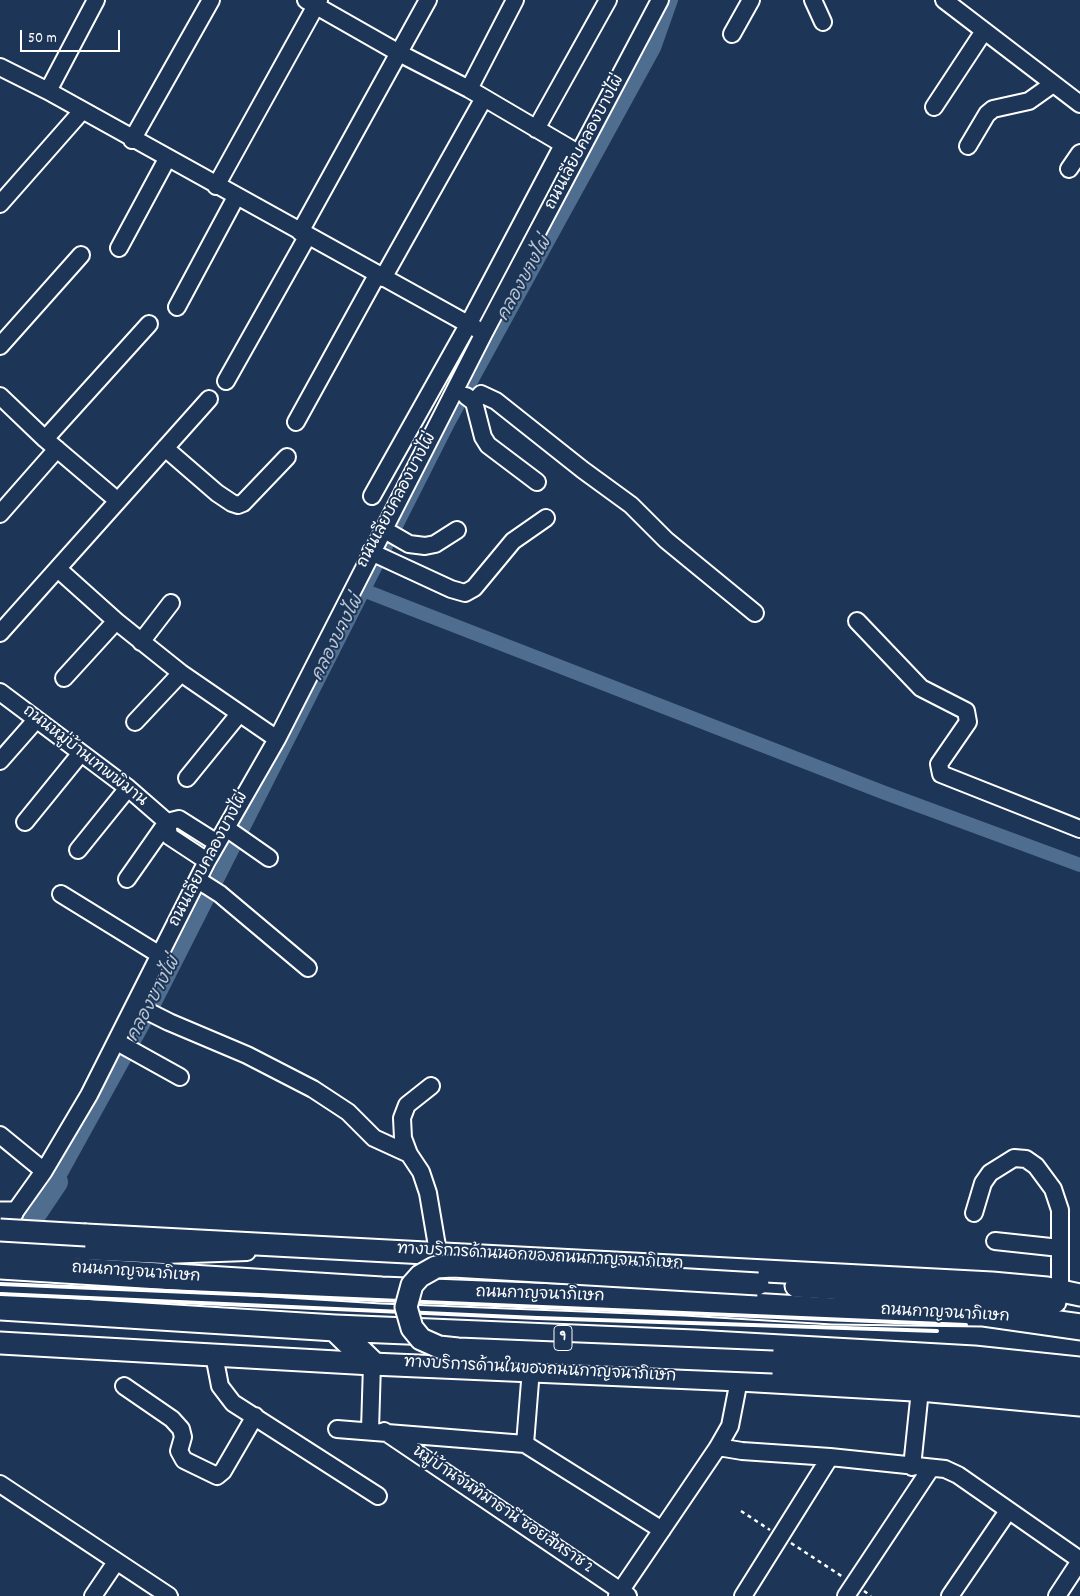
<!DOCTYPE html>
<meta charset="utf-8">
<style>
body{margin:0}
#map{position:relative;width:1080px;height:1596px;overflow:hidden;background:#1d3557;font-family:Dekko,sans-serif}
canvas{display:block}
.scale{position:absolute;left:20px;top:30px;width:100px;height:22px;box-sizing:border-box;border:2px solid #fff;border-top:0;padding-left:6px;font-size:15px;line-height:18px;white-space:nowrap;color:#fff;-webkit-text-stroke:4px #1d3557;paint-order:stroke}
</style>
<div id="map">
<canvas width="1080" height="1596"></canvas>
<div class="scale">50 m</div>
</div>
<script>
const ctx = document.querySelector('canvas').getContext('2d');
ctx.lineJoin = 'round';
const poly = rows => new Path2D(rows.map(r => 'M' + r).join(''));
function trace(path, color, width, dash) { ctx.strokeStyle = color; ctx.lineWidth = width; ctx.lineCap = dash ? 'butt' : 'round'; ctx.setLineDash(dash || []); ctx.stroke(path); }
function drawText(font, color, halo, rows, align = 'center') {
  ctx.font = font + ' Dekko,"Playpen Sans Thai",sans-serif'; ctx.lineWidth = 4; ctx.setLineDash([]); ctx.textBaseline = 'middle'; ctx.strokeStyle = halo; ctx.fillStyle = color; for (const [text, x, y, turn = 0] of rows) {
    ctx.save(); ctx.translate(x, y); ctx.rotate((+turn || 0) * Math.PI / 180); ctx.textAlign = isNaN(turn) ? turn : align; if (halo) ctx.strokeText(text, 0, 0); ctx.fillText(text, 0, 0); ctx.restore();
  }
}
trace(poly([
 [363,590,885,793,1080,865],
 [56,1182,152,1008,447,425,654,48,671,0]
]), '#4f6d8f', 14);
trace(poly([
 [13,1250,25,1228,56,1182]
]), '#4f6d8f', 24);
const minor = poly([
 [306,0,399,53,469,89,571,149],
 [813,0,823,22],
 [944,0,1080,104],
 [732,34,751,0],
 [0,67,48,91,484,333],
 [469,89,515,0],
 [48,91,96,0],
 [934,107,984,31],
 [536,129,608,0],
 [132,140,211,0],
 [968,146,987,114,993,109,1029,101,1053,84],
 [1069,169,1080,153],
 [216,186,319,0],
 [0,204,82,111],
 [300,232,428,0],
 [119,248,167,159],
 [383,278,484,98],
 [177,307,236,197],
 [0,346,81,255],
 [226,381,307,237],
 [0,396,45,439,118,501],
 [466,396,474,402,483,437,488,445,537,482],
 [474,402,481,394,496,401,583,470,631,505,666,540,755,613],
 [296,422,377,275],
 [45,439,149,324],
 [165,448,217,493,232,503,238,505,243,503,287,457],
 [372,496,468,325,563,145],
 [0,514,57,449],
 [383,529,409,544,425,546,435,544,457,530],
 [371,552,451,589,465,593,474,588,513,541,546,518],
 [58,569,116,621,181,673,277,739],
 [857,621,921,688,966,711,968,722,939,764,941,774,1080,829],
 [0,633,209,399],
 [141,642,171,603],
 [64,678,116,621],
 [0,692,128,788,167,822,169,836,207,861],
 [135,722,181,673],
 [0,761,36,720],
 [187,778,239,714],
 [25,822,81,753],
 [167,822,179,819,217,843],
 [226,828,269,858],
 [78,850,128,788],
 [127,879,167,822],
 [198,880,220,894,308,968],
 [61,894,160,955],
 [135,1005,169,1022,247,1055,313,1089,348,1112,374,1138,409,1154],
 [117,1042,180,1077],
 [431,1086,407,1105,402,1118,403,1138,409,1154,421,1172,428,1193,438,1252],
 [0,1135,44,1171],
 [974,1213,983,1183,990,1173,1014,1158,1026,1159,1036,1166,1053,1189,1060,1210,1060,1291],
 [7,1223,44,1171,89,1095,207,861,277,739,484,333,660,0],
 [995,1241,1060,1248],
 [0,1247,164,1255,247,1252],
 [214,1355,220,1386,233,1403,378,1496],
 [531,1369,525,1444,662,1530],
 [124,1386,172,1419,181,1429,183,1437,179,1451,184,1460,217,1476,223,1471,255,1416],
 [337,1429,525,1444],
 [370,1430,372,1364],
 [384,1431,628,1596],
 [718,1447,742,1451,830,1457,945,1469,958,1475,1080,1560],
 [912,1467,920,1390],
 [0,1484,169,1596],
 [93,1596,116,1562],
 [617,1596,718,1447,730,1426,739,1380],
 [743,1596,830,1457],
 [846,1596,931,1468],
 [950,1596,1008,1511],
 [1057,1596,1080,1561]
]);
const major = poly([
 [0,1213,12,1213],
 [86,1235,992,1283,1047,1288,1080,1295],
 [796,1286,1055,1302],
 [0,1343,372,1364,739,1380,931,1391,1080,1405],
 [773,1362,1027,1381,1080,1390]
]);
const highway = poly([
 [0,1266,382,1290,685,1302,833,1311,982,1313,1080,1327],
 [0,1307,335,1328,694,1343,974,1359,1080,1370],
 [335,1328,372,1364]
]);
trace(minor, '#fff', 20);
trace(major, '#fff', 25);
trace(highway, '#fff', 29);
trace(poly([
 [741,1511,770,1530],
 [791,1543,843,1577],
 [864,1591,871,1596]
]), '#fff', 2.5, [4, 4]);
trace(minor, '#1d3557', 16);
trace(major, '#1d3557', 21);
trace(highway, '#1d3557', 25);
trace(poly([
 [0,1284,966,1325],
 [0,1294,537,1318,937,1331]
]), '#fff', 4);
const majorBridge = poly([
 [0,1230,86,1235],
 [758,1284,453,1266,436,1267,420,1276,412,1285,406,1307,412,1328,421,1339,439,1347,458,1349,773,1362]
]);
trace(majorBridge, '#fff', 25, []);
trace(majorBridge, '#1d3557', 21);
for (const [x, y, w] of [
 [563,1338,18]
]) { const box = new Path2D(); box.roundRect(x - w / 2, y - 12.5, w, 25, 4); ctx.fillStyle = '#1d3557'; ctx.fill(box); trace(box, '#fff', 1); }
drawText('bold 15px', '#fff', null, [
 ["9",563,1338]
]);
drawText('16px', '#fff', '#1d3557', [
 ["ถนนเลียบคลองบางไผ่",586,143,-62],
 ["ถนนเลียบคลองบางไผ่",398,501,-62],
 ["ถนนหมู่บ้านเทพพิมาน",84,757,38],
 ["ถนนเลียบคลองบางไผ่",210,860,-62],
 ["ทางบริการด้านนอกของถนนกาญจนาภิเษก",540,1258,3],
 ["ถนนกาญจนาภิเษก",136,1274,4],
 ["ถนนกาญจนาภิเษก",540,1296,2],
 ["ถนนกาญจนาภิเษก",945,1315,3],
 ["ทางบริการด้านในของถนนกาญจนาภิเษก",540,1371,3],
 ["หมู่บ้านจันทิมาธานี ซอยสีหราช 2",502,1511,34]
]);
drawText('italic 18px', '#b9c5d2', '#1d3557', [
 ["คลองบางไผ่",526,280,-61],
 ["คลองบางไผ่",339,639,-63],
 ["คลองบางไผ่",155,1000,-62]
]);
</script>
